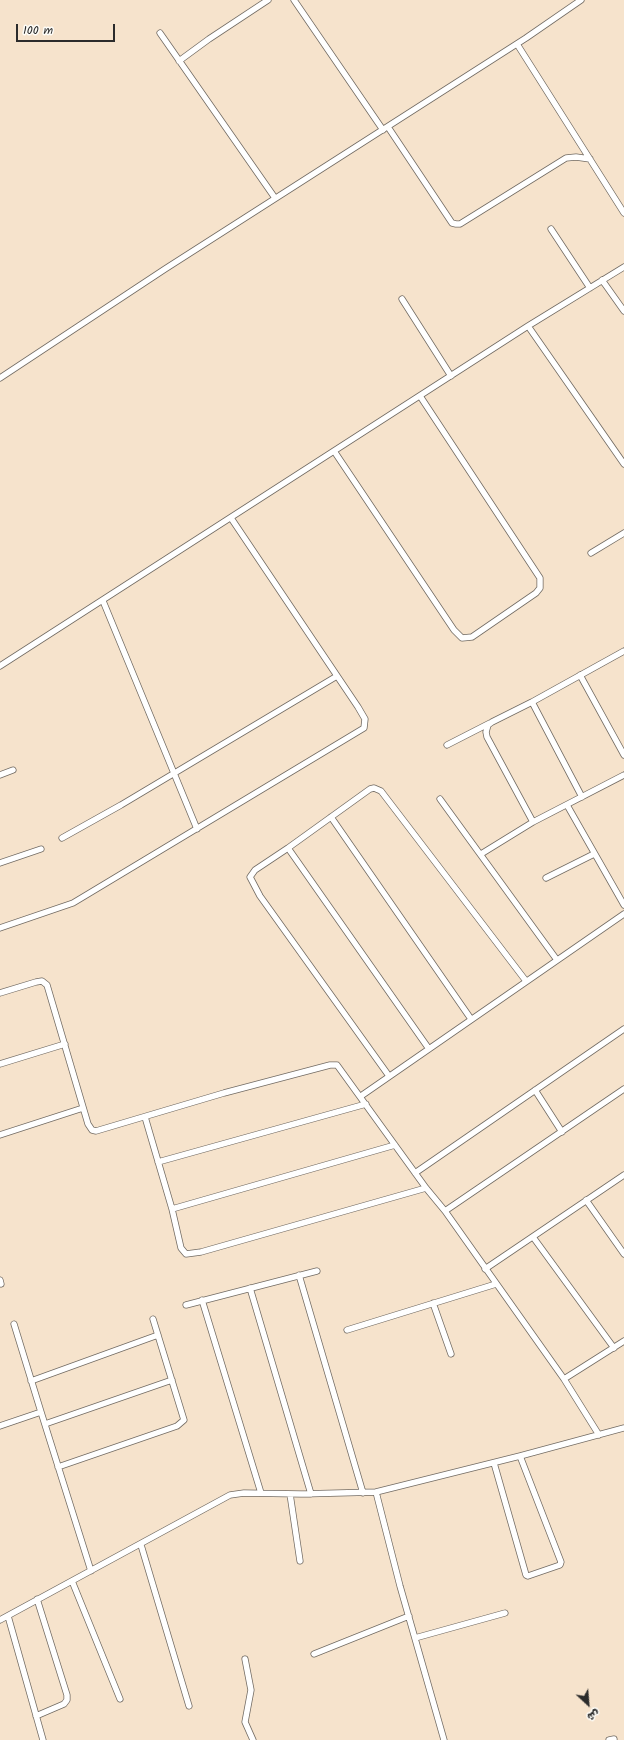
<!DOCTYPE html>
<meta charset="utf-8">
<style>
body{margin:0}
#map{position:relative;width:624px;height:1740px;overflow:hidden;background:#f6e3cc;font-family:Kalam,"Playpen Sans Arabic",sans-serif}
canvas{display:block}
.north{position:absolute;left:568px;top:1684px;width:40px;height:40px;-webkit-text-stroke:3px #fdfcf7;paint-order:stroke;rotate:154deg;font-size:11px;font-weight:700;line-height:16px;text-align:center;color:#2b2b2b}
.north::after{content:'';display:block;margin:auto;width:14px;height:18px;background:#2b2b2b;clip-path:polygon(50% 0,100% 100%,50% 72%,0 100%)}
.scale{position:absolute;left:16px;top:24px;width:99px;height:18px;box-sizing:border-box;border:2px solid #2b2b2b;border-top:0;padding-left:5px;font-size:12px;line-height:14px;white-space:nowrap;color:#2b2b2b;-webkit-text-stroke:3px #fdfcf7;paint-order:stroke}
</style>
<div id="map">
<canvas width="624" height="1740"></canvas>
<div class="north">ش</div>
<div class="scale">100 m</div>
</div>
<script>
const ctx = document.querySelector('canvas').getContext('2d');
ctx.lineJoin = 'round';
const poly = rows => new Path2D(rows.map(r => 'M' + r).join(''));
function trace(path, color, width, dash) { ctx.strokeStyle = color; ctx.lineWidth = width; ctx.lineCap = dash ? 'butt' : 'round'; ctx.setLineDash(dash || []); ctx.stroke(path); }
const street = poly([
 [294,0,383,130],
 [160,33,275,198],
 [517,44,624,213],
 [179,61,209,39,268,0],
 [388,127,452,223,456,224,460,224,566,158,576,157,590,159],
 [551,229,590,288],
 [602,280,624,311],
 [402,299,451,376],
 [528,326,624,464],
 [0,378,165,269,526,38,581,0],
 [334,451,454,630,462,638,472,637,536,593,540,588,540,578,420,396],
 [591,553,624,533],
 [103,601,197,829],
 [0,666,528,326,624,267],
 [580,675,624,755],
 [532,702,582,797],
 [447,745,490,723],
 [0,775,13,770],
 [440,799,557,960],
 [567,805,624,905],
 [331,817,471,1019],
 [533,822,487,737,486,732,488,725,492,722,532,702,624,651],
 [62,838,121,805,337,676],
 [288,848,429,1049],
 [481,854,533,822,624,775],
 [0,863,41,849],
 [546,878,594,854],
 [0,928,73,903,364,728,365,719,358,707,231,518],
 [0,993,36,982,42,981,47,985,88,1124,92,1130,96,1131,224,1093,330,1065,337,1065,426,1188,445,1211,564,1379,599,1435],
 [0,1064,65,1044],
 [389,1076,260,896,250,877,255,870,288,848,370,789,374,788,381,791,526,981],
 [535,1090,562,1132],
 [361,1096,624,914],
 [145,1117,172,1209,181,1248,186,1254,201,1252,426,1188],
 [0,1135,83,1108],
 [158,1162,366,1104],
 [415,1173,624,1029],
 [586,1200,624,1254],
 [172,1209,395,1145],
 [445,1211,624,1089],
 [533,1237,614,1348],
 [485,1269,624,1175],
 [299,1275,363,1493],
 [0,1280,1,1284],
 [250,1288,311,1494],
 [202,1300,261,1493],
 [433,1303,451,1354],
 [186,1305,317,1271],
 [14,1324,41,1412],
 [347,1330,496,1284],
 [564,1379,624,1341],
 [31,1381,158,1335],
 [45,1424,172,1380],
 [0,1426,41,1412,91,1571],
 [494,1463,526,1575,528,1576,560,1565,561,1562,520,1456],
 [58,1467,177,1426,184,1420,153,1319],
 [376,1492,400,1586,444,1740],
 [290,1494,300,1561],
 [141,1545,189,1706],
 [72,1581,120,1699],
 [8,1616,43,1740],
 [0,1620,230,1495,244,1493,301,1494,376,1492,520,1456,624,1428],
 [415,1638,505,1613],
 [314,1654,409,1616],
 [245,1659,251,1690,245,1722,253,1740],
 [36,1716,64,1704,67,1700,67,1695,37,1599],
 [609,1740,614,1739]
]);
trace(street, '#726b63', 7);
trace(street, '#fff', 5.5);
</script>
